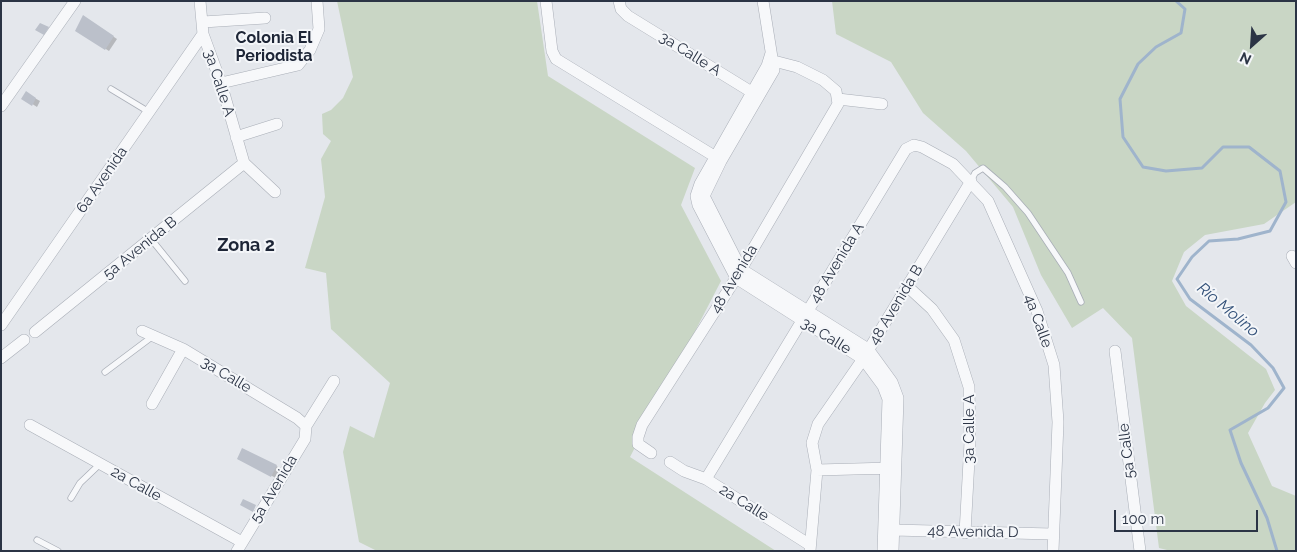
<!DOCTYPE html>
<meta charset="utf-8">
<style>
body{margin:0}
#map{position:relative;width:1297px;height:552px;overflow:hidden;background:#e4e7ec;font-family:Raleway,sans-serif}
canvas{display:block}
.frame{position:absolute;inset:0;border:2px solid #2b3445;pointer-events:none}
.north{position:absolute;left:1227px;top:20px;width:50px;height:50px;-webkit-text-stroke:4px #f4f6f9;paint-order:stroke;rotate:206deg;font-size:14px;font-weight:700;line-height:20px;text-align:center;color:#2b3445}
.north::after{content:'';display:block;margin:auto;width:18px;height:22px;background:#2b3445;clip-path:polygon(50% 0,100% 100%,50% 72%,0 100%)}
.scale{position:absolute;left:1114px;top:510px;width:144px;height:22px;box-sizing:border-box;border:2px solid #2b3445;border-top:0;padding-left:6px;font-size:15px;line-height:18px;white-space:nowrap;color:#2b3445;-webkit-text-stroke:4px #f4f6f9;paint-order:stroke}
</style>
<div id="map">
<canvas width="1297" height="552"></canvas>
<div class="frame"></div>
<div class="north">N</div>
<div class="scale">100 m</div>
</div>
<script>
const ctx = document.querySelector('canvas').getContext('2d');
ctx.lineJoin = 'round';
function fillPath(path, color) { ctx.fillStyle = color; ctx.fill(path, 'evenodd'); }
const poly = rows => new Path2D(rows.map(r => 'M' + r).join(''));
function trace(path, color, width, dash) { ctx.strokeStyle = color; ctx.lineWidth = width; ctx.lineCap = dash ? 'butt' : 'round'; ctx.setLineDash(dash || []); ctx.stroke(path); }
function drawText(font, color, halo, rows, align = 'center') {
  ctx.font = font + ' Raleway,sans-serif'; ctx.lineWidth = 4; ctx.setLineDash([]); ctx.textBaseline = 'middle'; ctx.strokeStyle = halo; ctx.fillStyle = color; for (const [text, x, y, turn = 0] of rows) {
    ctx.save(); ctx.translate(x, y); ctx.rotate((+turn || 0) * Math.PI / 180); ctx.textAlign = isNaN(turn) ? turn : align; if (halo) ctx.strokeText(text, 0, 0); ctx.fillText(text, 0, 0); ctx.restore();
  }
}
fillPath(poly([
 [337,1,537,1,548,76,695,168,681,205,721,281,630,457,776,551,377,551,359,542,343,452,350,426,374,438,390,383,331,329,326,273,305,268,325,197,321,159,331,141,323,134,322,114,331,110,343,98,353,77],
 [832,1,1296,1,1296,202,1264,224,1205,235,1184,252,1172,281,1186,306,1266,369,1275,390,1265,403,1248,433,1272,486,1296,496,1296,551,1171,551,1159,548,1132,338,1103,308,1072,328,1041,275,1013,207,966,151,923,113,891,62,836,34]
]), '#c9d6c5');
fillPath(poly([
 [84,17,117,39,109,51,76,30],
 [26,93,40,101,37,107,23,98],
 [243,449,280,468,276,478,238,459]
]), '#0003');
trace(poly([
 [1176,1,1185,9,1181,33,1156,47,1138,64,1120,99,1123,137,1143,167,1166,171,1202,168,1223,147,1249,147,1280,171,1286,202,1270,231,1238,239,1209,241,1192,257,1177,279,1190,299,1251,345,1273,368,1284,388,1268,408,1230,430,1241,463,1267,518,1277,551]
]), '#9fb4cc', 3);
fillPath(poly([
 [83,15,114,36,105,50,75,31],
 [40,23,49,27,44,35,35,30],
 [26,91,36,98,32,106,21,99],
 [242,448,277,465,271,477,237,459],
 [243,499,256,505,253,512,240,505]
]), '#bbc0ca');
const lane = poly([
 [111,89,149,112],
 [971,181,975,173,983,168,1005,187,1028,213,1068,273,1081,302],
 [151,239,185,281],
 [105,372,153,336],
 [71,498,80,483,100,464],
 [37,540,58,551]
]);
const street = poly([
 [200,1,203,34,221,83,244,163],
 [546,1,552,51,556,59,719,159],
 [619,1,621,9,628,16,758,96],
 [763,1,774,70,721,161,704,196,741,269,868,349,892,382,898,398,893,551],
 [203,22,265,18],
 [771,53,767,66,700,184,696,196,698,205,736,278,863,359,883,386,888,399,883,551],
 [221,83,298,65,310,50,319,29,317,1],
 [838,99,882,104],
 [1,106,75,1],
 [236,137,277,124],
 [244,163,275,192],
 [1292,256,1296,263],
 [907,286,932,309,954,340,969,387,970,442,965,533],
 [1,325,203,34],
 [142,331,183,349,297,418,306,426],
 [35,332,244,163],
 [1115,351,1140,551],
 [1,358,24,340],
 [152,404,183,349],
 [30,425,242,542],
 [651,453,638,444,638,437,642,425,736,278,838,104,836,91,823,80,797,67,770,60],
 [670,462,684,471,706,479,810,545],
 [817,470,891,468],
 [706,479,906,149,914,145,922,147,953,164,988,201,1037,311,1054,365,1058,422,1053,551],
 [893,530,1052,534],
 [237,551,305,439,306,426,334,381],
 [810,551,817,470,812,443,818,424,863,359,971,181]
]);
trace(lane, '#a9aeb7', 7);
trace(street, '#a9aeb7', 12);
trace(lane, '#f7f8fa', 5.5);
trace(street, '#f7f8fa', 11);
drawText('15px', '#2b3445', '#f4f6f9', [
 ["3a Calle A",690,54,32],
 ["3a Calle A",219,83,72],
 ["6a Avenida",102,180,-55],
 ["5a Avenida B",140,248,-39],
 ["48 Avenida A",837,263,-59],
 ["48 Avenida",734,279,-59],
 ["48 Avenida B",896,305,-59],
 ["4a Calle",1038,321,70],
 ["3a Calle",826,336,32],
 ["3a Calle",226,375,31],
 ["3a Calle A",969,429,-90],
 ["5a Calle",1127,451,-97],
 ["2a Calle",136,484,29],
 ["5a Avenida",274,489,-59],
 ["2a Calle",744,503,32],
 ["48 Avenida D",973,532,1]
]);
drawText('bold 16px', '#1d2536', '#f4f6f9', [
 ["Colonia El",274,38],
 ["Periodista",274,56]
]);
drawText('italic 16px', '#34527a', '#f4f6f9', [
 ["Río Molino",1228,310,40]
]);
drawText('bold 18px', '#1d2536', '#f4f6f9', [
 ["Zona 2",246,246]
]);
</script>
